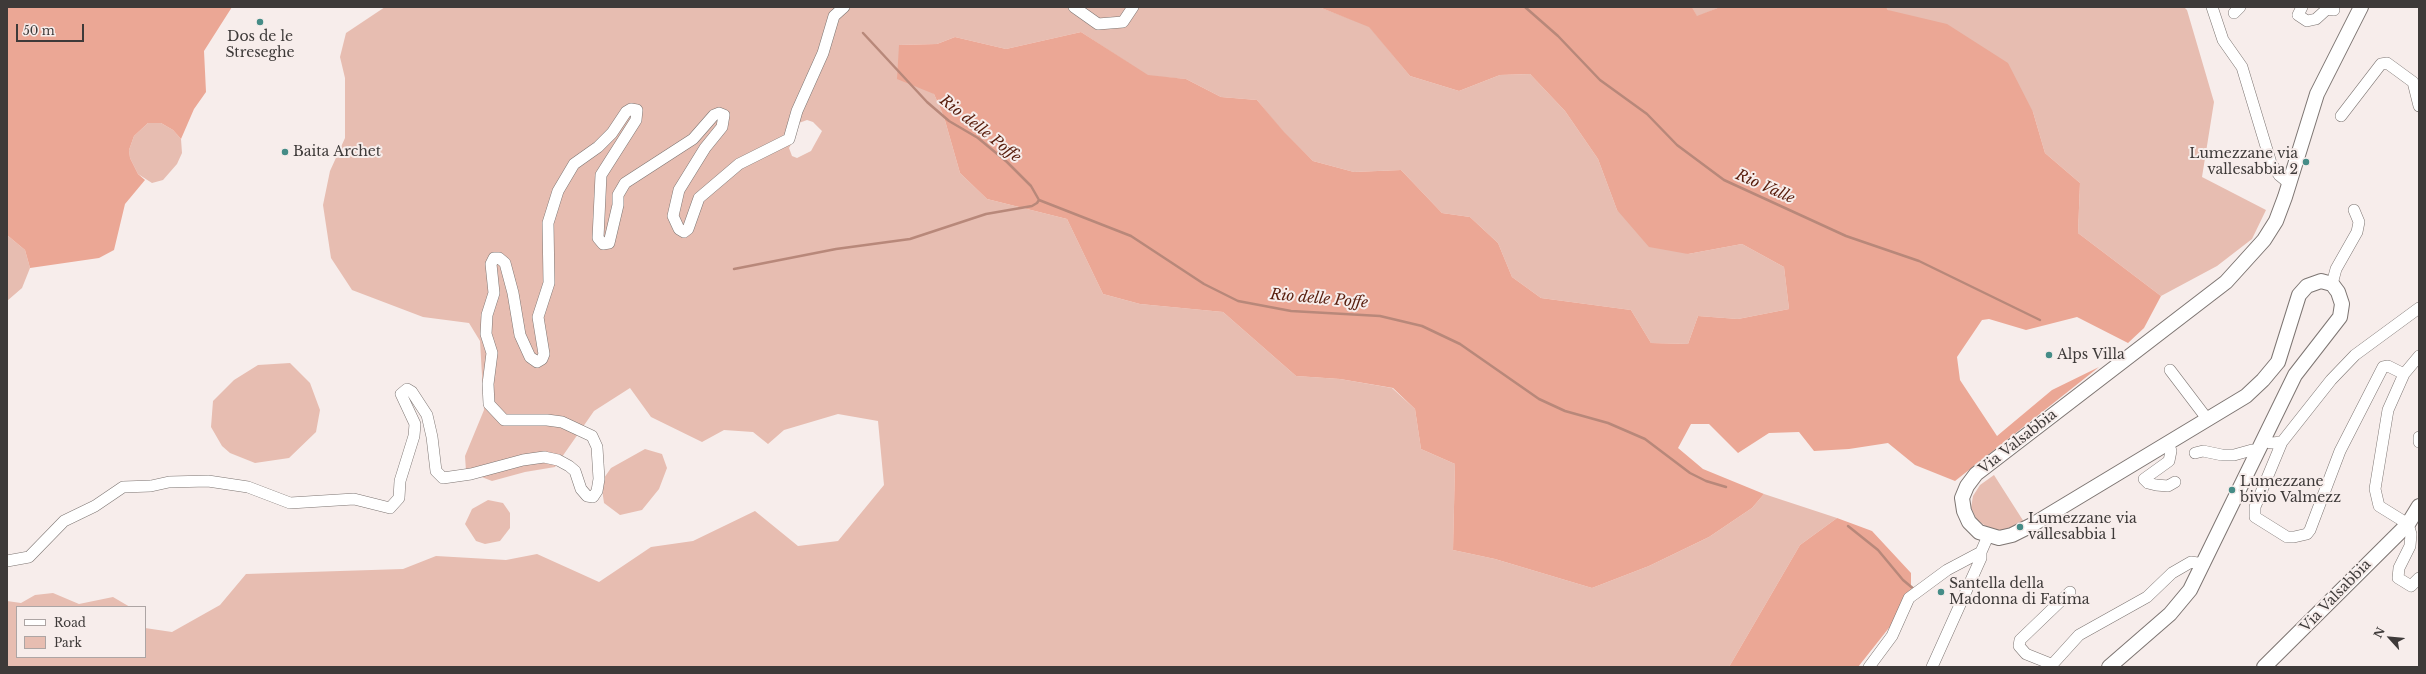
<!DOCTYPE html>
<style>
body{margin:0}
#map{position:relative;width:2426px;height:674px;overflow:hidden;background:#f7edeb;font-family:"Libre Baskerville",serif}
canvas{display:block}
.frame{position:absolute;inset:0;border:8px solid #3e3a39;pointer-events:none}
.legend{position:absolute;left:16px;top:606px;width:130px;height:52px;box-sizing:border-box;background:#f7edeb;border:1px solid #ada5a4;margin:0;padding:5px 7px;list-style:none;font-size:12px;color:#3e3a39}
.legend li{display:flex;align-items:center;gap:8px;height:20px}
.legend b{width:20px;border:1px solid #ada5a4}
.north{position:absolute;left:2370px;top:618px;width:40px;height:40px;-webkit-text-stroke:3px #f7edeb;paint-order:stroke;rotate:297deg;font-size:11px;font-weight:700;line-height:16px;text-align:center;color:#3e3a39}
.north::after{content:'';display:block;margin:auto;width:14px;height:18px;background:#3e3a39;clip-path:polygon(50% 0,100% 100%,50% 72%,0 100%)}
.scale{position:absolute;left:16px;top:24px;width:68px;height:18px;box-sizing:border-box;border:2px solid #3e3a39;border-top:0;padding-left:5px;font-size:12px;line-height:14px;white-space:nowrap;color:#3e3a39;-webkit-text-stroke:3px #f7edeb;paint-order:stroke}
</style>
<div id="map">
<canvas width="2426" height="674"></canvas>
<div class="frame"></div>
<ul class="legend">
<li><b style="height:5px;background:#fff"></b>Road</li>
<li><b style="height:11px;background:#e7bdb1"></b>Park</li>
</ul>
<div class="north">N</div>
<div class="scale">50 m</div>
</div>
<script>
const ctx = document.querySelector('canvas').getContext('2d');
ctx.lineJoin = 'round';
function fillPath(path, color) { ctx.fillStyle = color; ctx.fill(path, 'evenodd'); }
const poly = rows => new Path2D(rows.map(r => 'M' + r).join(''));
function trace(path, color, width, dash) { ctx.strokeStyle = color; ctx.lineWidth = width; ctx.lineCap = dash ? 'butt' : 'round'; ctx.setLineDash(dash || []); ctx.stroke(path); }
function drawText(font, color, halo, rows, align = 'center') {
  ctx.font = font + ' "Libre Baskerville",serif'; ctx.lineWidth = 4; ctx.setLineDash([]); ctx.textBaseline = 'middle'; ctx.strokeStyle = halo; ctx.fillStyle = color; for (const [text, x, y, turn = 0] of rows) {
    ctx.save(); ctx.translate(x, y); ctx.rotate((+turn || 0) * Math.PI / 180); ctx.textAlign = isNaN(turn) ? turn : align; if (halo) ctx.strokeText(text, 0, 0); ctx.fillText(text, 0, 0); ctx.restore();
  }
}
fillPath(poly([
 [385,7,1319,7,1369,26,1410,76,1459,91,1500,75,1530,74,1565,111,1598,159,1617,210,1688,254,1742,244,1784,267,1789,309,1738,319,1698,316,1688,344,1651,343,1631,310,1541,298,1512,277,1498,243,1470,217,1442,213,1401,170,1354,172,1313,161,1283,132,1257,100,1221,97,1186,79,1148,76,1081,32,1006,49,955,37,937,44,899,45,934,94,944,117,960,173,987,199,1067,219,1103,294,1140,304,1223,312,1296,376,1340,379,1392,388,1415,409,1421,449,1455,464,1453,550,1495,559,1592,588,1649,566,1709,537,1752,508,1764,494,1837,518,1800,545,1729,667,7,667,7,601,21,603,35,595,53,593,79,604,113,597,130,607,17,607,17,657,145,657,145,628,172,632,220,605,246,574,403,569,436,556,506,560,537,554,599,582,651,547,693,541,755,511,798,546,838,541,884,485,878,421,838,414,784,430,768,444,753,432,724,430,702,442,651,417,630,388,594,411,555,467,525,472,492,481,466,471,465,456,484,410,480,341,469,323,423,317,352,290,331,258,323,205,330,171,345,138,345,78,340,57,346,33],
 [807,120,813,122,822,131,811,151,797,158,792,156,789,148,795,138,795,129,799,123],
 [1692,7,1720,7,1697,17],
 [1886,7,2184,7,2187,10,2214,102,2202,177,2266,210,2252,239,2217,266,2161,296,2078,233,2080,183,2045,153,2033,112,1888,10],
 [148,123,161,123,173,130,181,139,182,153,177,164,163,180,152,183,138,174,130,158,129,150,134,136],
 [7,235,25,250,30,268,22,288,7,301],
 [290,363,310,383,320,410,316,432,289,458,255,463,230,453,222,446,211,427,213,401,234,380,258,365],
 [645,449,662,454,667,468,659,489,642,510,620,515,604,503,602,489,604,478,611,468],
 [1994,475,2024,522,2015,527,2003,531,1987,527,1977,520,1971,508,1973,496,1980,485],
 [488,500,503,503,510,513,510,528,500,541,485,544,476,541,465,524,472,509]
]), '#e7bdb1');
fillPath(poly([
 [7,7,232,7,204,51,206,92,194,109,181,139,173,130,161,123,148,123,134,136,129,150,130,158,138,174,145,180,125,204,114,250,99,258,30,268,25,250,7,235],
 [1319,7,1692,7,1697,16,1720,7,1886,7,1888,10,1947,24,2008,63,2033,112,2045,153,2080,183,2078,233,2161,296,2144,328,2128,343,2077,317,2026,330,1989,319,1982,320,1957,357,1960,380,1997,436,2052,390,2099,367,1955,481,1915,465,1888,443,1849,449,1814,451,1799,432,1769,433,1738,453,1709,424,1691,424,1678,448,1703,469,1764,494,1752,508,1709,537,1649,566,1592,588,1495,559,1453,550,1455,464,1421,449,1415,409,1393,388,1340,379,1296,376,1223,312,1140,304,1103,294,1067,219,987,199,960,173,944,117,934,94,897,79,899,45,937,44,955,37,1006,49,1081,32,1148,75,1186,79,1221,97,1257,100,1284,132,1313,161,1354,172,1401,170,1442,213,1470,217,1498,243,1512,277,1541,298,1631,310,1651,343,1688,344,1698,316,1738,319,1789,309,1784,267,1742,244,1688,254,1649,247,1617,210,1598,159,1565,111,1530,74,1500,75,1459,91,1410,76,1369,27],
 [1837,518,1872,531,1911,573,1911,600,1858,667,1729,667,1800,545]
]), '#eba795');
trace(poly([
 [1525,7,1558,36,1600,80,1647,114,1677,145,1724,180,1846,236,1919,261,2040,320],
 [863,33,927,102,949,121,978,138,1007,162,1031,186,1039,200,1131,236,1204,284,1238,301,1291,311,1380,316,1422,326,1460,344,1539,399,1565,411,1608,423,1645,439,1690,473,1706,481,1726,487],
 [734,269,836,249,910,239,986,214,1032,206,1037,203,1039,200],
 [1848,526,1878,550,1903,580,1915,590]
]), '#b8887a', 2.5);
const minor = poly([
 [1074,7,1098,24,1123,22,1133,7],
 [2212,7,2223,40,2242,67,2271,163,2279,175,2290,184],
 [2302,7,2298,15,2307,21,2316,19,2327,9,2334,10],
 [2234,13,2240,7],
 [2341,116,2381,64,2387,63,2413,82,2419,106],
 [2332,284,2336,269,2357,232,2359,222,2354,210],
 [2419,356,2404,374,2388,410,2375,489,2379,506,2408,524,2411,534,2410,546,2399,568,2398,578,2411,586,2419,578],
 [2170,370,2208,420],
 [2419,437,2419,442],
 [2262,441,2272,443,2282,442,2331,380,2355,355,2419,308],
 [2282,442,2255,507,2255,517,2287,537,2294,537,2307,534,2310,530,2340,451,2383,367,2388,366,2404,374],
 [2168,443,2171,451,2169,461,2144,479,2148,483,2156,485,2168,486,2175,482],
 [2195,453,2203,451,2222,455,2234,455,2252,450,2257,453],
 [7,561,29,557,64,521,95,506,123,487,151,486,169,482,208,481,248,487,290,503,354,499,390,508,399,498,400,481,414,436,415,424,401,394,407,389,412,392,427,415,432,437,436,471,443,478,471,474,523,460,544,457,558,460,569,466,575,471,581,489,587,496,593,497,597,491,599,479,597,447,592,436,562,422,547,420,504,420,489,404,488,384,492,353,486,334,487,315,494,293,491,264,494,258,499,258,505,263,513,293,520,335,530,357,537,362,542,359,544,354,538,317,549,283,548,223,558,191,574,164,598,147,612,133,626,112,631,109,637,110,636,120,601,175,598,238,603,244,609,243,618,205,618,195,625,183,693,139,714,115,719,113,724,115,722,127,705,148,679,190,673,216,679,229,684,232,688,229,699,198,739,164,789,139,797,111,823,53,834,16,844,7],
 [2051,664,2026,654,2019,646,2020,640,2070,592],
 [1869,667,1892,636,1909,598,1947,570,1981,552],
 [1932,667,1981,558,1981,552,1988,536],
 [2050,667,2079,635,2147,597,2172,573,2191,562,2204,564]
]);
const major = poly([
 [2109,667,2170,614,2190,590,2295,375,2340,317,2342,304,2338,292,2332,284,2321,281,2307,286,2299,295,2278,362,2263,380,2246,396,2032,525,2012,535,1999,538,1979,532,1969,522,1964,511,1962,498,1967,486,1976,474,2226,282,2264,240,2276,221,2285,197,2317,94,2361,7],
 [2264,667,2408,524,2419,506]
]);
trace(minor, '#7d7572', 12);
trace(major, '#7d7572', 16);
trace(minor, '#fff', 11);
trace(major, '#fff', 14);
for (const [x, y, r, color] of [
 [260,22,4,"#458c87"],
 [285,152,4,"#458c87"],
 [2306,162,4,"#458c87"],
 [2049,355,4,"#458c87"],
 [2232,490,4,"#458c87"],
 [2020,527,4,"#458c87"],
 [1941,592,4,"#458c87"]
]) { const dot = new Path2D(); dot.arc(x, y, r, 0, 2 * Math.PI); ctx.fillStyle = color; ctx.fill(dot); trace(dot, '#f7edeb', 1.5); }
drawText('14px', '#3e3a39', '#f7edeb', [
 ["Dos de le",260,37,"center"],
 ["Streseghe",260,53,"center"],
 ["Baita Archet",293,152],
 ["Lumezzane via",2298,154,"right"],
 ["vallesabbia 2",2298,170,"right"],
 ["Alps Villa",2057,355],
 ["Lumezzane",2240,482],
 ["bivio Valmezz",2240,498],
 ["Lumezzane via",2028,519],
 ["vallesabbia 1",2028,535],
 ["Santella della",1949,584],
 ["Madonna di Fatima",1949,600]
], 'left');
drawText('14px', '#3e3a39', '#f7edeb', [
 ["Via Valsabbia",2018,442,-38],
 ["Via Valsabbia",2336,596,-46]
]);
drawText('italic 15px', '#581d0c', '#f7edeb', [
 ["Rio delle Poffe",980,129,38],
 ["Rio Valle",1765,187,24],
 ["Rio delle Poffe",1319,299,5]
]);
</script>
